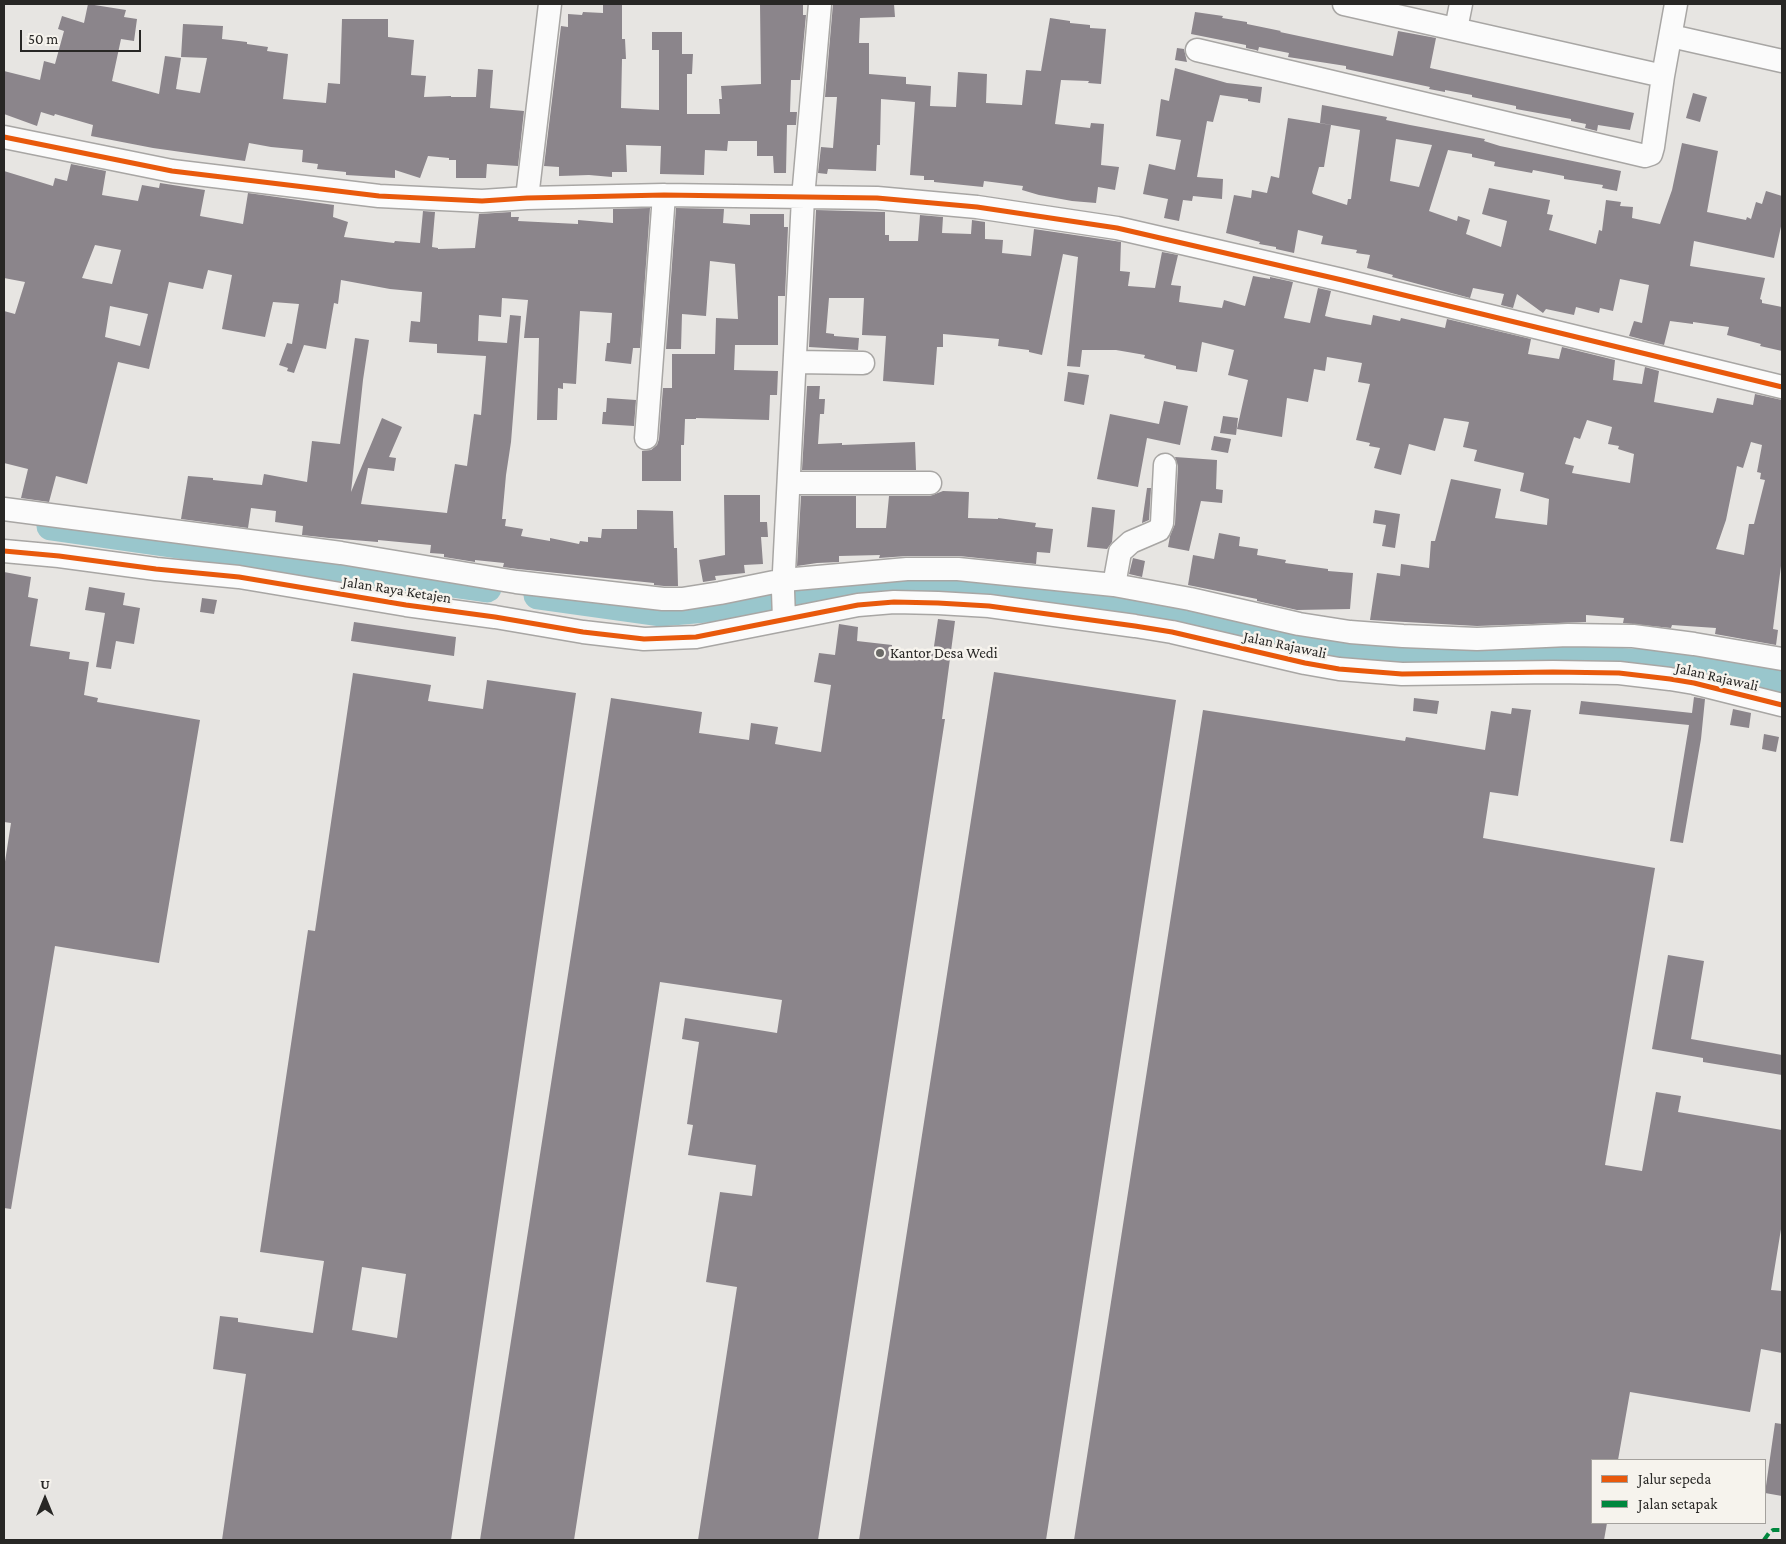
<!DOCTYPE html>
<style>
body{margin:0}
#map{position:relative;width:1786px;height:1544px;overflow:hidden;background:#e7e5e2;font-family:"Crimson Pro",serif}
canvas{display:block}
.frame{position:absolute;inset:0;border:5px solid #282725;pointer-events:none}
.legend{position:absolute;left:1591px;top:1459px;width:175px;height:65px;box-sizing:border-box;background:#f6f3ed;border:1px solid #a4a19d;margin:0;padding:6px 9px;list-style:none;font-size:15px;color:#282725}
.legend li{display:flex;align-items:center;gap:10px;height:25px}
.legend b{width:25px;border:1px solid #a4a19d}
.north{position:absolute;left:20px;top:1474px;width:50px;height:50px;-webkit-text-stroke:4px #f6f3ed;paint-order:stroke;rotate:0deg;font-size:14px;font-weight:700;line-height:20px;text-align:center;color:#282725}
.north::after{content:'';display:block;margin:auto;width:18px;height:22px;background:#282725;clip-path:polygon(50% 0,100% 100%,50% 72%,0 100%)}
.scale{position:absolute;left:20px;top:30px;width:121px;height:22px;box-sizing:border-box;border:2px solid #282725;border-top:0;padding-left:6px;font-size:15px;line-height:18px;white-space:nowrap;color:#282725;-webkit-text-stroke:4px #f6f3ed;paint-order:stroke}
</style>
<div id="map">
<canvas width="1786" height="1544"></canvas>
<div class="frame"></div>
<ul class="legend">
<li><b style="height:6px;background:#e8590c"></b>Jalur sepeda</li>
<li><b style="height:6px;background:#00873e"></b>Jalan setapak</li>
</ul>
<div class="north">U</div>
<div class="scale">50 m</div>
</div>
<script>
const ctx = document.querySelector('canvas').getContext('2d');
ctx.lineJoin = 'round';
const poly = rows => new Path2D(rows.map(r => 'M' + r).join(''));
function trace(path, color, width, dash) { ctx.strokeStyle = color; ctx.lineWidth = width; ctx.lineCap = dash ? 'butt' : 'round'; ctx.setLineDash(dash || []); ctx.stroke(path); }
function fillPath(path, color) { ctx.fillStyle = color; ctx.fill(path, 'evenodd'); }
function drawText(font, color, halo, rows, align = 'center') {
  ctx.font = font + ' "Crimson Pro",serif'; ctx.lineWidth = 5; ctx.setLineDash([]); ctx.textBaseline = 'middle'; ctx.strokeStyle = halo; ctx.fillStyle = color; for (const [text, x, y, turn = 0] of rows) {
    ctx.save(); ctx.translate(x, y); ctx.rotate((+turn || 0) * Math.PI / 180); ctx.textAlign = isNaN(turn) ? turn : align; if (halo) ctx.strokeText(text, 0, 0); ctx.fillText(text, 0, 0); ctx.restore();
  }
}
trace(poly([
 [51,526,487,588],
 [538,595,660,612,914,590,1014,589,1362,655,1505,656,1703,667,1782,683]
]), '#99c6cc', 29);
fillPath(poly([
 [88,4,126,10,124,17,137,19,134,41,121,39,112,81,159,94,165,56,181,58,176,89,200,93,207,58,181,57,183,24,223,26,222,39,247,42,247,44,268,47,267,51,288,54,283,99,326,103,328,83,340,84,342,19,388,19,388,37,414,40,411,75,426,76,424,97,451,96,451,97,476,97,478,69,493,70,490,108,524,111,518,166,487,164,486,178,456,178,456,160,449,160,449,158,428,156,420,178,395,170,395,178,346,175,346,172,317,169,318,164,302,162,303,150,271,147,249,143,245,161,153,148,91,136,93,125,55,114,54,116,41,112,37,126,4,114,4,71,40,80,44,61,55,64,64,31,58,29,62,16,84,23],
 [603,4,622,4,622,39,625,39,626,59,622,59,621,108,659,110,659,50,652,50,652,32,682,32,682,54,693,54,692,74,687,74,687,114,720,114,719,99,722,99,721,86,761,84,760,4,803,4,803,15,806,15,800,80,791,80,790,112,797,112,796,125,787,125,786,173,774,173,773,156,757,156,757,141,728,141,727,151,705,150,704,175,660,174,661,146,626,145,627,172,612,172,612,177,589,175,559,176,559,167,544,166,561,26,568,27,568,14,582,15,583,12,603,13],
 [833,4,894,4,895,17,860,18,859,43,869,43,869,74,906,77,906,84,931,86,930,106,956,107,958,72,987,74,986,103,1022,105,1026,70,1041,71,1050,18,1070,21,1070,23,1090,25,1090,28,1106,29,1101,84,1088,83,1089,81,1061,80,1055,124,1090,128,1091,123,1104,124,1101,165,1119,167,1115,190,1098,187,1096,203,1072,201,1039,195,1022,190,1023,186,984,181,983,187,934,182,934,180,924,180,924,176,910,175,915,102,881,99,880,145,877,145,876,171,828,169,827,174,818,173,821,147,833,148,837,97,825,97],
 [1195,12,1223,16,1222,18,1247,22,1247,24,1281,31,1280,32,1393,56,1398,31,1436,38,1430,68,1634,113,1630,130,1598,125,1597,131,1585,128,1586,124,1571,121,1571,119,1516,109,1516,106,1472,97,1472,95,1445,90,1445,92,1429,89,1430,87,1346,69,1346,66,1288,57,1289,53,1259,47,1258,51,1256,50,1246,48,1246,45,1191,34],
 [1177,48,1184,49,1187,62,1175,60],
 [1175,68,1227,83,1262,87,1260,103,1248,101,1248,99,1220,95,1213,122,1207,121,1197,177,1223,179,1222,199,1193,196,1192,201,1183,200,1179,221,1164,218,1168,199,1143,194,1149,164,1175,170,1181,140,1156,136,1161,99,1169,101],
 [1693,93,1707,97,1700,122,1686,118],
 [1322,105,1387,117,1386,120,1410,125,1485,139,1484,141,1500,146,1621,171,1617,191,1602,188,1603,185,1564,179,1564,176,1533,170,1532,173,1494,166,1495,162,1472,157,1472,154,1448,150,1429,211,1457,221,1458,216,1470,220,1466,234,1501,247,1507,221,1482,214,1489,188,1550,200,1547,214,1553,215,1549,230,1596,244,1599,230,1602,231,1606,200,1621,202,1620,206,1633,207,1632,218,1660,224,1672,190,1682,143,1718,151,1707,212,1746,220,1747,217,1751,219,1756,202,1762,204,1766,191,1782,196,1782,222,1774,258,1694,241,1690,266,1765,278,1760,299,1762,300,1762,303,1782,307,1782,351,1760,346,1761,344,1727,335,1729,327,1693,322,1693,324,1670,321,1664,345,1629,336,1634,321,1642,323,1649,285,1620,279,1613,311,1600,308,1599,313,1576,307,1574,315,1546,309,1543,313,1517,294,1513,308,1501,305,1504,294,1473,288,1470,298,1392,277,1393,275,1367,268,1370,255,1356,253,1357,250,1321,244,1323,236,1298,230,1294,253,1276,249,1276,247,1259,244,1260,242,1226,233,1234,195,1251,198,1252,190,1267,193,1271,176,1279,178,1288,118,1331,125,1324,167,1319,167,1312,192,1313,194,1347,205,1348,199,1351,199,1360,130,1320,123],
 [1396,139,1432,145,1419,187,1390,181],
 [71,164,106,171,102,195,138,201,142,185,159,188,160,183,205,190,200,216,243,224,248,193,334,205,333,217,348,222,344,237,394,243,395,241,420,243,423,211,435,212,432,247,438,248,438,249,475,248,479,214,511,212,511,217,519,217,518,221,578,224,578,220,613,223,613,209,650,208,640,348,633,348,631,364,605,361,607,343,610,343,612,313,580,311,576,384,563,383,563,389,558,388,557,420,537,420,539,338,524,338,528,300,502,298,501,317,479,315,478,341,507,343,510,315,521,316,511,442,506,475,502,519,506,519,505,526,523,529,521,536,550,541,550,538,579,544,580,541,588,542,588,537,601,538,602,529,637,529,637,510,673,511,674,548,677,548,678,586,664,586,654,585,654,583,518,569,503,567,504,563,475,560,475,562,444,557,444,554,430,553,431,545,378,540,378,542,329,538,302,535,303,526,275,522,276,511,251,508,248,528,181,519,188,476,213,478,213,480,262,485,264,474,307,482,312,441,340,444,355,338,369,340,363,380,351,492,382,418,402,427,389,457,396,458,394,471,368,468,361,504,447,513,455,464,467,466,474,414,481,415,486,356,437,353,437,344,409,342,411,321,420,322,422,292,390,289,341,280,338,304,334,303,326,349,304,345,294,373,287,371,288,368,279,365,287,343,292,344,299,304,273,302,265,337,222,329,232,275,208,270,203,289,169,282,149,369,118,362,87,484,56,476,49,502,21,498,28,469,4,463,4,311,15,314,25,282,4,278,4,171,53,186,55,178,67,181],
 [95,245,121,250,112,284,82,278],
 [110,306,148,314,140,346,105,337],
 [676,208,724,209,723,223,750,225,750,214,784,214,784,227,788,227,785,296,778,296,778,345,735,345,734,370,778,371,777,395,770,395,769,420,696,418,696,419,685,419,684,445,681,445,681,481,642,481,642,451,651,450,657,445,659,439,663,388,672,388,672,354,715,354,716,318,738,319,735,264,710,261,706,316,682,314,681,349,666,349],
 [816,210,885,212,885,235,889,235,889,241,918,241,920,215,943,217,942,233,971,234,972,220,985,222,985,239,1003,240,1002,253,1031,256,1034,229,1115,241,1121,242,1120,271,1130,272,1128,286,1155,288,1162,252,1178,255,1171,285,1181,286,1179,302,1222,308,1224,300,1245,306,1253,276,1270,279,1270,277,1293,282,1284,318,1310,323,1318,288,1331,291,1325,316,1333,318,1371,325,1373,315,1400,321,1401,318,1445,328,1447,319,1531,339,1528,354,1559,359,1562,347,1615,360,1613,380,1642,384,1645,367,1659,371,1654,402,1713,413,1717,398,1753,405,1755,394,1782,400,1782,558,1773,629,1778,630,1776,645,1715,634,1716,628,1672,625,1671,628,1623,623,1624,618,1586,615,1586,622,1477,626,1370,620,1377,573,1400,576,1401,564,1429,568,1431,541,1435,541,1451,479,1501,489,1495,518,1547,525,1549,499,1520,491,1524,473,1474,461,1477,450,1463,447,1469,422,1444,418,1435,451,1409,444,1401,475,1374,468,1380,448,1369,446,1370,443,1356,440,1370,384,1358,382,1362,363,1327,357,1325,371,1314,369,1308,402,1287,398,1282,437,1237,429,1248,380,1228,375,1234,350,1202,342,1197,372,1176,369,1176,366,1144,358,1145,355,1116,350,1082,350,1080,367,1067,366,1078,257,1063,254,1042,355,1029,352,1029,350,998,346,999,339,943,334,943,347,937,347,934,385,883,381,886,336,862,335,864,298,829,298,826,333,834,334,834,336,859,338,858,350,809,347],
 [1587,420,1612,427,1608,444,1619,446,1618,449,1634,454,1630,483,1572,473,1574,466,1565,464,1574,437,1580,439],
 [1751,442,1762,445,1757,472,1761,473,1760,479,1765,480,1754,524,1749,524,1744,555,1716,549,1726,520,1737,466,1743,468],
 [1068,372,1089,375,1084,405,1064,401],
 [807,386,820,386,819,399,825,399,824,414,820,414,818,444,842,443,842,445,915,442,916,470,802,470],
 [607,398,636,400,634,426,602,424,603,412,606,412],
 [1164,401,1188,406,1180,445,1147,438,1138,487,1097,479,1110,414,1159,424],
 [1223,416,1238,418,1236,435,1220,433],
 [1214,436,1231,439,1228,453,1211,450],
 [1175,457,1217,460,1216,489,1223,490,1222,503,1201,501,1189,551,1168,547,1170,536,1175,524,1178,466],
 [1147,488,1151,488,1149,520,1142,523],
 [943,491,969,492,968,518,998,519,998,518,1036,523,1035,527,1053,529,1050,553,1037,552,1036,564,959,556,907,556,879,558,880,555,839,556,839,562,817,563,797,566,801,496,856,496,856,528,886,528,889,496,930,496],
 [724,495,760,495,760,522,767,522,768,537,761,537,763,564,744,565,745,573,715,576,716,580,703,582,699,560,725,555],
 [1092,507,1115,510,1112,542,1107,549,1087,547],
 [1375,510,1400,514,1395,548,1382,546,1386,525,1373,523],
 [1219,533,1240,537,1239,546,1258,549,1257,555,1286,560,1285,563,1328,569,1328,571,1353,573,1350,609,1297,610,1257,601,1257,599,1188,585,1193,555,1214,559],
 [1133,558,1145,561,1142,577,1129,574],
 [4,572,31,577,28,597,38,599,30,646,70,652,69,659,89,662,84,695,98,698,97,702,200,720,159,963,55,946,11,1209,4,1208,4,868,11,823,4,822],
 [89,587,125,593,123,605,140,608,134,644,116,641,111,669,96,667,105,613,85,610],
 [202,598,217,600,214,614,200,612],
 [938,619,955,621,942,719,945,719,818,1540,698,1540,737,1287,706,1282,720,1192,752,1196,756,1165,688,1155,693,1125,687,1124,699,1042,682,1039,685,1018,777,1033,782,1000,660,982,574,1540,480,1540,611,698,702,712,699,733,749,740,751,723,778,727,775,744,821,752,831,685,814,682,819,653,835,655,839,624,858,627,857,641,892,645,892,648,933,653],
 [354,622,456,637,454,656,351,641],
 [994,672,1176,700,1046,1540,859,1540],
 [353,673,431,685,428,701,483,709,487,680,576,693,451,1540,222,1540,246,1374,213,1369,220,1316,238,1318,238,1322,313,1333,324,1261,260,1252,308,930,315,931],
 [362,1267,406,1274,397,1338,352,1330],
 [1694,697,1705,699,1701,739,1683,843,1670,841,1689,725,1579,714,1581,701,1692,713],
 [1414,698,1439,701,1437,714,1413,711],
 [1512,708,1531,710,1518,796,1490,792,1483,838,1655,868,1605,1165,1642,1171,1656,1092,1681,1096,1678,1112,1782,1130,1782,1223,1771,1290,1782,1291,1782,1353,1761,1349,1750,1412,1630,1392,1618,1460,1592,1460,1592,1523,1607,1523,1604,1540,1074,1540,1203,710,1405,741,1406,737,1485,750,1491,711,1511,714],
 [1733,709,1751,713,1749,728,1730,725],
 [1764,734,1779,737,1776,752,1762,749],
 [1668,955,1704,961,1691,1039,1782,1055,1782,1075,1703,1062,1703,1058,1652,1049],
 [1775,1423,1782,1424,1782,1496,1765,1493]
]), '#8b858b');
const minor = poly([
 [1344,4,1663,76],
 [1456,29,1461,4],
 [1671,36,1782,61],
 [1197,50,1645,156,1651,154,1653,147,1663,76,1676,4],
 [4,137,172,171,379,196,482,201,527,198,664,195,877,198,977,207,1117,228,1342,280,1782,387],
 [527,198,550,4],
 [795,362,863,363],
 [646,438,664,195],
 [789,483,930,483],
 [4,509,341,553,516,582,663,599,682,599,720,593,784,580,907,569,958,569,1114,585,1190,599,1299,624,1350,632,1403,636,1477,639,1568,635,1633,636,1694,644,1782,659],
 [4,551,59,556,156,569,239,577,406,605,495,617,583,632,644,639,696,637,858,605,894,602,938,603,989,606,1135,626,1172,632,1305,663,1339,669,1402,674,1553,672,1619,673,1670,679,1694,683,1782,705],
 [1114,585,1120,552,1131,542,1159,530,1162,523,1165,465],
 [784,619,783,591,803,198,820,4]
]);
trace(minor, '#a8a6a4', 25);
trace(minor, '#fbfbfb', 22);
trace(poly([
 [1764,1540,1769,1533,1773,1530,1782,1530]
]), '#00873e', 4, [8, 4]);
trace(poly([
 [4,137,172,171,379,196,482,201,527,198,664,195,877,198,977,207,1117,228,1342,280,1782,387],
 [4,551,59,556,156,569,239,577,406,605,495,617,583,632,644,639,696,637,858,605,894,602,938,603,989,606,1135,626,1172,632,1305,663,1339,669,1402,674,1553,672,1619,673,1670,679,1694,683,1782,705]
]), '#e8590c', 5);
for (const [x, y, r, color] of [
 [880,653,5,"#6b6a67"]
]) { const dot = new Path2D(); dot.arc(x, y, r, 0, 2 * Math.PI); ctx.fillStyle = color; ctx.fill(dot); trace(dot, '#f6f3ed', 2); }
drawText('15px', '#282725', '#f6f3ed', [
 ["Jalan Raya Ketajen",397,590,9],
 ["Jalan Rajawali",1285,645,12],
 ["Jalan Rajawali",1717,677,13]
]);
drawText('15px', '#282725', '#f6f3ed', [
 ["Kantor Desa Wedi",890,653]
], 'left');
</script>
